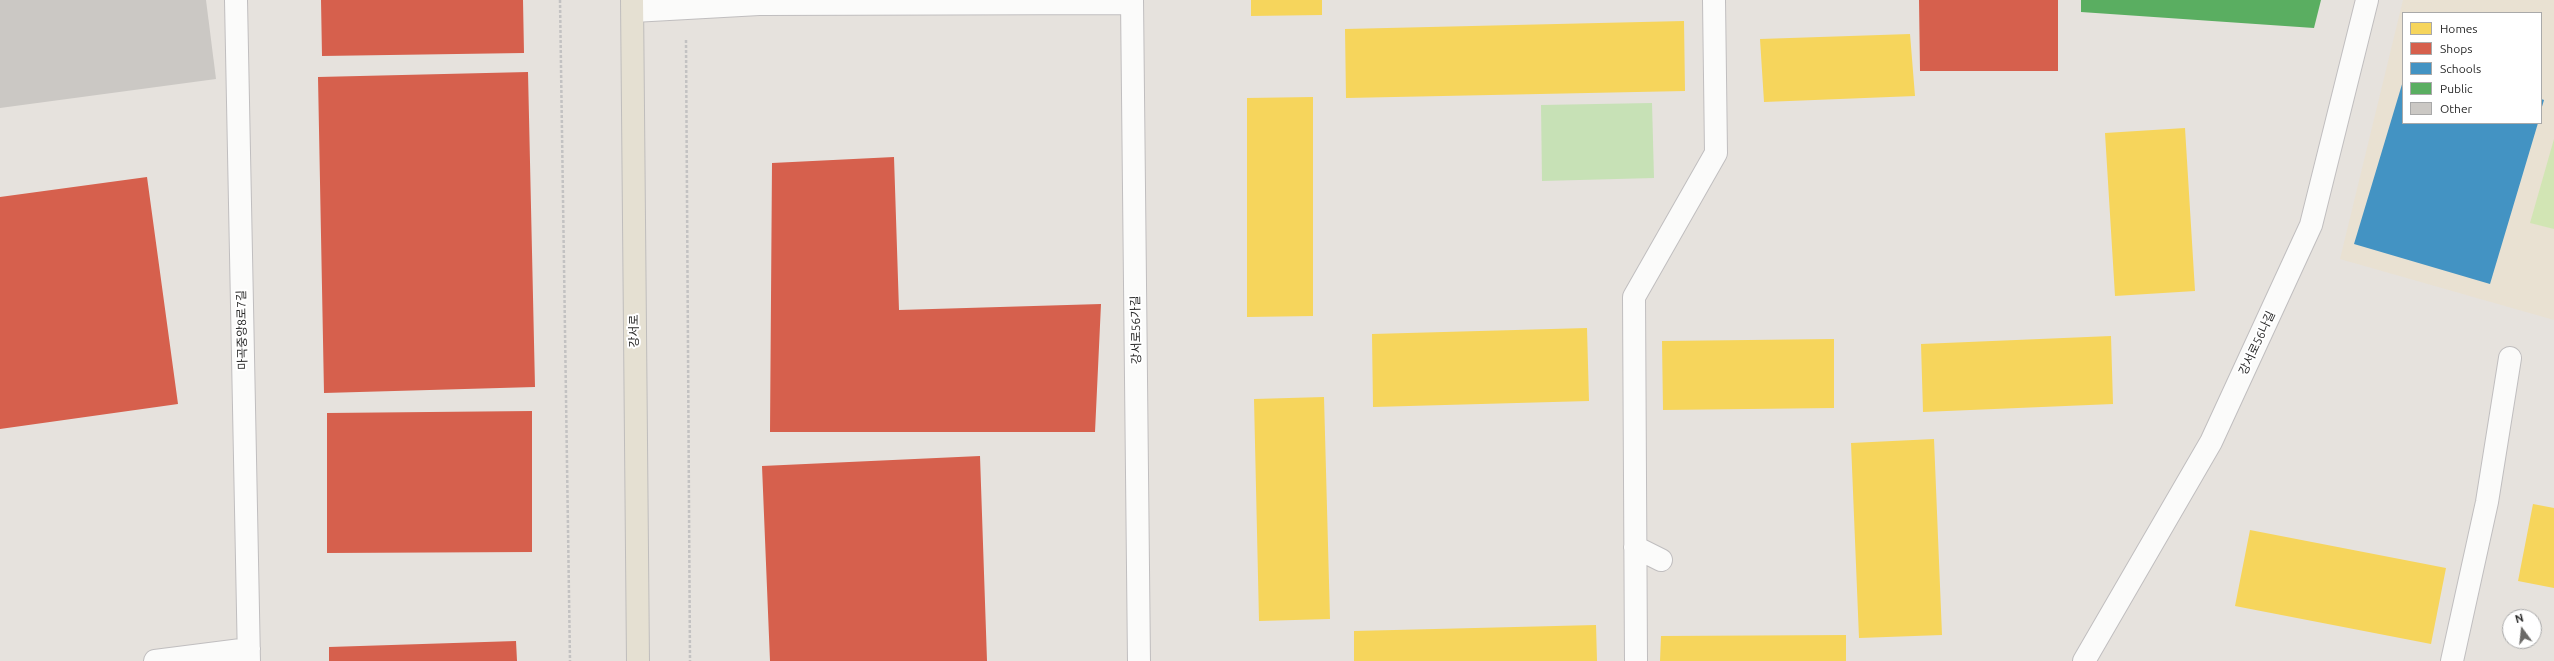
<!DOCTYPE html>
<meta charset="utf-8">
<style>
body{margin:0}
#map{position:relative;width:2554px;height:661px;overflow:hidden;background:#e6e2dd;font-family:Ubuntu,sans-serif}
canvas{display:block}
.legend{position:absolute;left:2402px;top:12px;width:140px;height:112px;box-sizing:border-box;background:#fff;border:1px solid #a9a9a9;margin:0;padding:5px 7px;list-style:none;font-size:12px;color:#282828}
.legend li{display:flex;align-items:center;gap:8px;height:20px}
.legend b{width:20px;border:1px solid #a9a9a9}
.north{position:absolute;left:2502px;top:609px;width:40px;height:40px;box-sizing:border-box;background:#fff;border:1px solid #a9a9a9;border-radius:50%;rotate:345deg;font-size:11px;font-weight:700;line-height:16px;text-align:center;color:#282828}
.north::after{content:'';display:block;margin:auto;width:14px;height:18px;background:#6a6967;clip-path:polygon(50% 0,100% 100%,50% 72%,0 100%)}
</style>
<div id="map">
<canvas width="2554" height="661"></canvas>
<ul class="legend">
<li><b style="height:11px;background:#f6d55c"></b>Homes</li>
<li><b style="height:11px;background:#d6604d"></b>Shops</li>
<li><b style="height:11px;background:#4393c3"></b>Schools</li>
<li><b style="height:11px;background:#5aae61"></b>Public</li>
<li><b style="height:11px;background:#cbc8c4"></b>Other</li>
</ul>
<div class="north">N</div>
</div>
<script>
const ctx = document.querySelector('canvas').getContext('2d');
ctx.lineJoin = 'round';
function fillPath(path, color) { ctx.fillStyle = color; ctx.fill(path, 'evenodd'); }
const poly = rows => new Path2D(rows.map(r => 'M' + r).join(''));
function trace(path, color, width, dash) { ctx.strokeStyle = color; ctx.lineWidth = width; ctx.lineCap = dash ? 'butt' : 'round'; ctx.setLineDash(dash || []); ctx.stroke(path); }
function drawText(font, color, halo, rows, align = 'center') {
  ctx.font = font + ' Ubuntu,"Noto Sans KR",sans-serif'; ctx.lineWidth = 4; ctx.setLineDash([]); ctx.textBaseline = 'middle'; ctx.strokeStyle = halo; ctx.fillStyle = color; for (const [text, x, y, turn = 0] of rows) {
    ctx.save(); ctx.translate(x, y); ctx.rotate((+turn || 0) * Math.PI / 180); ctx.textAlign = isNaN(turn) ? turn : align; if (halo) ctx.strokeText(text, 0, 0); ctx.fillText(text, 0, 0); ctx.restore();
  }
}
fillPath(poly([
 [2403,0,2554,0,2554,320,2340,259],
 [2403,13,2541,13,2541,123,2403,123]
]), '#e9e1d2');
fillPath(poly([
 [1652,103,1654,178,1542,181,1541,105]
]), '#c7e1b6');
fillPath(poly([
 [2554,139,2554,229,2530,223]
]), '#d2e5b4');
fillPath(poly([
 [1251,0,1322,0,1322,15,1251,16],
 [1684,21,1685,91,1346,98,1345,29],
 [1910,34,1915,96,1764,102,1760,39],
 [1313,97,1313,316,1247,317,1247,98],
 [2185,128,2195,291,2115,296,2105,133],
 [1587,328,1589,401,1373,407,1372,334],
 [2111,336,2113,404,1923,412,1921,344],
 [1834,339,1834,408,1663,410,1662,341],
 [1324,397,1330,619,1259,621,1254,399],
 [1934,439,1942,635,1859,638,1851,443],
 [2533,504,2554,508,2554,588,2518,581],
 [2250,530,2446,568,2431,644,2235,606],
 [1596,625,1597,661,1354,661,1354,631],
 [1846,635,1846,661,1660,661,1661,636]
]), '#f6d55c');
fillPath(poly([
 [321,0,523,0,524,53,322,56],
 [1919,0,2058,0,2058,71,1920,71],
 [528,72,535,387,324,393,318,77],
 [894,157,899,310,1101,304,1095,432,770,432,772,163],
 [147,177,178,404,0,429,0,197],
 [532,411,532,552,327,553,327,413],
 [980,456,987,661,770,661,762,466],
 [516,641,517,661,329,661,329,647]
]), '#d6604d');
fillPath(poly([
 [2403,81,2403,123,2538,123,2490,284,2354,244],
 [2541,99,2544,100,2541,110]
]), '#4393c3');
fillPath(poly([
 [2081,0,2321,0,2314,28,2081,12]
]), '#5aae61');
fillPath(poly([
 [0,0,206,0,216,79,0,108]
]), '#cbc8c4');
const minor = poly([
 [236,0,249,661],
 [1132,0,1139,661],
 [633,11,759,4,1132,3],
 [1635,547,1661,560],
 [155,661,249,649],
 [1636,661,1634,297,1716,153,1714,0],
 [2084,661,2211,442,2311,225,2367,0],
 [2452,661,2487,502,2510,358]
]);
const major = poly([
 [632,0,638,661]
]);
trace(minor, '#c0bebf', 24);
trace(major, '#bfbdbc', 24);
trace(poly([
 [560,0,570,661],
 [686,40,690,661]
]), '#c3c2c2', 2.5, [3, 2]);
trace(minor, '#fbfbfa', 22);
trace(major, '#e5e0d2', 22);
drawText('12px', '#282828', '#fff', [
 ["마곡중앙8로7길",242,330,-91],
 ["강서로56가길",1136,330,-91],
 ["강서로",634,331,-90],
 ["강서로56나길",2257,343,-65]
]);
</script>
